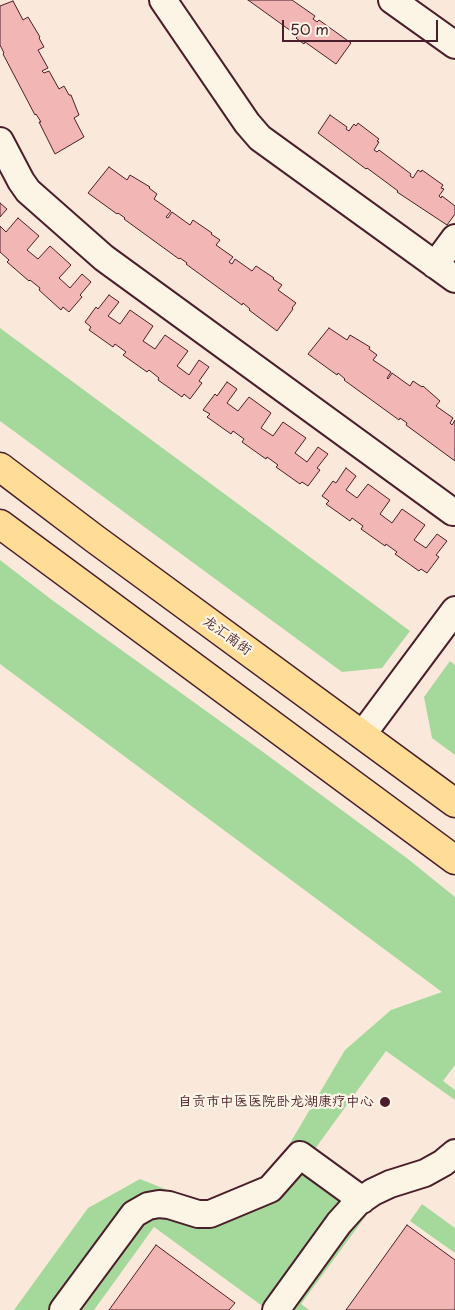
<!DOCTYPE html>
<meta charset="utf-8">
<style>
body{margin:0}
#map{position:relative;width:455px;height:1310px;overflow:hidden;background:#fae8db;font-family:"Playpen Sans",sans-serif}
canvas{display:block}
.scale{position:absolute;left:282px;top:20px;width:156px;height:22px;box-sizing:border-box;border:2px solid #4a1f2b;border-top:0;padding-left:6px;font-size:15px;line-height:18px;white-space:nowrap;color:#4a1f2b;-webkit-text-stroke:4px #fcf5e5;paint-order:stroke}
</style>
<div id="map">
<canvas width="455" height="1310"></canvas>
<div class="scale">50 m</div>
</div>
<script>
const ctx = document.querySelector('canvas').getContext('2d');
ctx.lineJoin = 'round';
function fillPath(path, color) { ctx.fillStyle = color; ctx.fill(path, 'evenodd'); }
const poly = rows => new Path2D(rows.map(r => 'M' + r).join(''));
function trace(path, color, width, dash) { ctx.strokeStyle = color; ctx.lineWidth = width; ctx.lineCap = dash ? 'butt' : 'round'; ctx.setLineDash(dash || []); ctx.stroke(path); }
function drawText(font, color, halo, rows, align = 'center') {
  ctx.font = font + ' "Playpen Sans","LXGW WenKai TC",sans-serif'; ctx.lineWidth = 4.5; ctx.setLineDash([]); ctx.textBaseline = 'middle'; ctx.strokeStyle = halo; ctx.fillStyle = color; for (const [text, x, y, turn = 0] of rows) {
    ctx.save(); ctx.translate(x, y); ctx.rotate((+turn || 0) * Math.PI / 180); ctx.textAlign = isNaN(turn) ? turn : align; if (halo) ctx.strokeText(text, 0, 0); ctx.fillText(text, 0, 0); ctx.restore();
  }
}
fillPath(poly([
 [0,328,410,631,382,668,342,672,0,421],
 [0,560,52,600,263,752,408,859,455,897,455,1065,443,1081,455,1090,455,1100,386,1051,312,1153,269,1178,211,1204,167,1196,53,1310,14,1310,88,1208,140,1179,190,1199,215,1199,262,1176,283,1155,345,1050,391,1010,442,992,0,664],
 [450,661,455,665,455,755,432,738,424,697],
 [301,1168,343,1199,265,1308,154,1227,94,1310,74,1310,135,1227,152,1214,200,1223],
 [422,1204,455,1228,455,1253,410,1221],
 [368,1209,368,1213,301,1304,309,1310,287,1310,347,1228]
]), '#a5d99b');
const building = poly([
 [248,0,292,0,315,16,313,19,317,22,319,20,351,43,336,64,305,42,304,44,296,38,298,36,248,0],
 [13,1,23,20,28,17,40,37,39,38,44,47,38,50,48,68,42,71,44,73,49,71,59,89,64,86,69,95,71,95,79,115,74,118,84,137,55,154,39,122,41,122,36,114,35,115,3,54,4,53,0,45,0,6,13,1],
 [330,115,347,127,346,129,349,131,354,124,356,126,358,123,379,139,377,141,379,142,374,150,377,152,379,150,411,174,410,176,413,178,418,170,421,172,422,170,443,185,441,188,444,189,439,196,441,198,442,196,455,206,455,214,447,225,397,192,398,191,367,168,366,169,318,133,330,115],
 [109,167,127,180,130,175,150,187,149,188,157,194,154,199,171,211,166,217,168,218,172,212,190,225,193,220,212,233,211,234,220,240,216,245,233,257,229,262,232,264,235,259,252,271,256,266,274,278,273,279,282,285,278,290,296,303,292,308,293,309,277,331,249,310,250,309,243,303,242,305,186,264,187,263,180,258,179,259,124,219,125,218,118,213,117,214,88,193,109,167],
 [0,203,7,209,0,217,0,203],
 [18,218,39,236,27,250,38,259,50,246,71,265,59,278,70,288,82,274,91,282,80,295,82,297,69,312,63,307,61,310,39,290,40,288,30,280,29,281,7,262,9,260,0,252,0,226,6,232,18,218],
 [109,295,119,302,108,316,120,324,130,310,153,326,143,341,155,349,165,335,188,351,177,366,189,375,199,360,209,367,199,381,202,383,190,399,184,394,182,397,158,380,159,378,149,370,147,372,123,355,126,352,115,344,113,347,89,330,91,327,85,322,96,307,98,309,109,295],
 [329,328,347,340,350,335,370,347,369,349,377,355,373,360,391,372,387,378,388,379,392,373,410,386,413,381,422,387,423,386,440,401,436,406,453,418,450,423,452,425,455,420,455,461,406,425,407,423,400,418,399,420,344,380,345,379,338,373,337,375,308,354,329,328],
 [227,382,237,389,227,403,238,411,249,397,271,413,261,428,273,436,283,422,306,438,295,453,307,462,318,447,328,454,317,468,320,470,308,486,302,482,300,484,276,467,278,465,267,457,266,459,242,442,244,439,233,431,231,434,207,417,210,414,203,410,215,394,217,396,227,382],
 [346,468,356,476,346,490,357,498,368,484,390,500,380,514,392,523,402,509,425,525,414,540,426,548,437,534,447,541,436,555,439,557,427,573,421,569,419,571,395,554,397,552,386,544,385,546,361,529,363,526,352,518,350,521,326,504,329,501,322,496,333,481,336,483,346,468],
 [407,1225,455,1260,455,1310,346,1310,407,1225],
 [156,1245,235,1303,229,1310,109,1310,156,1245]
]);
fillPath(building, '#f2b6b4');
trace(building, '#4a1f2b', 1);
const minor = poly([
 [163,0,247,123,260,138,455,279],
 [392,0,455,45],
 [0,141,21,181,28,191,104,258,453,512],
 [435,265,455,238],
 [362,735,455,610],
 [63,1310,134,1214,148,1206,159,1204,169,1205,198,1214,210,1214,270,1189,300,1155,362,1200],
 [276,1310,339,1223,357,1203,373,1192,390,1184,425,1173,443,1163,455,1153]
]);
const major = poly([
 [0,467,95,539,455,803],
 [0,524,455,860]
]);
trace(minor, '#4a1f2b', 30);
trace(major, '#4a1f2b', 31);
trace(minor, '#fcf5e5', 26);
trace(major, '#ffdd96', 28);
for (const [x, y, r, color] of [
 [385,1102,6,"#4a1f2b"]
]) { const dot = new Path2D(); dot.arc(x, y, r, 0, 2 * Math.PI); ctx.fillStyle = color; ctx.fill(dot); trace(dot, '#fcf5e5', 2); }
drawText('14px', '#4a1f2b', '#fcf5e5', [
 ["龙汇南街",227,636,36]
]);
drawText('14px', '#4a1f2b', '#fcf5e5', [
 ["自贡市中医医院卧龙湖康疗中心",374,1102]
], 'right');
</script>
